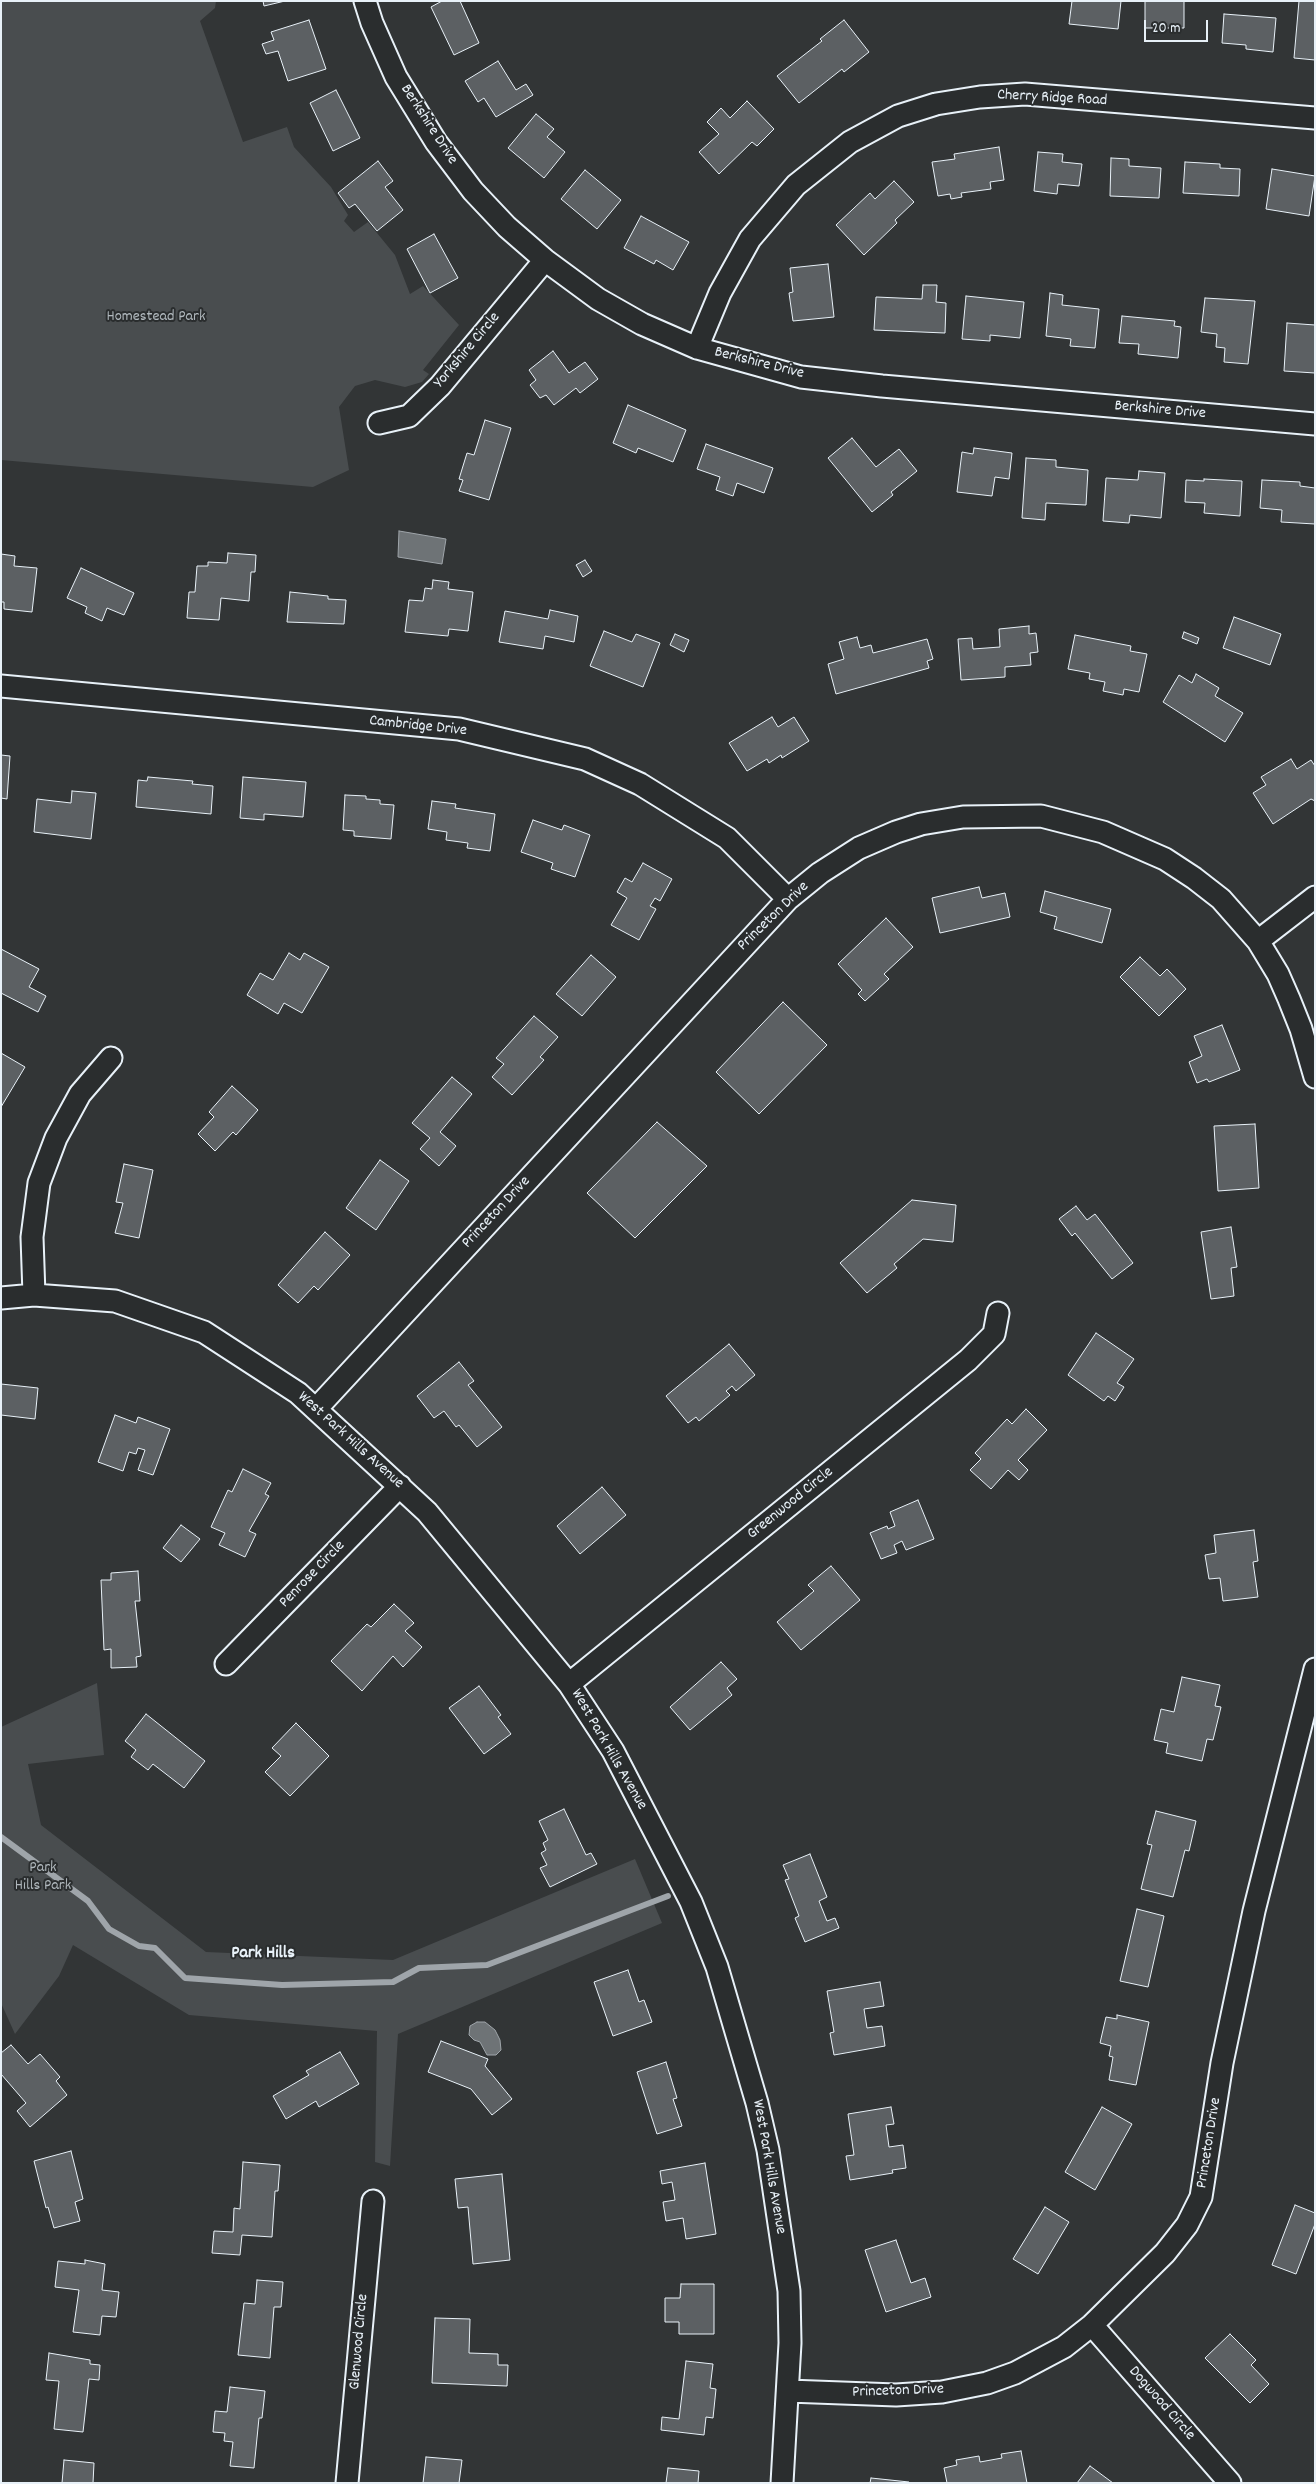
<!DOCTYPE html>
<html>
<head>
<meta charset="utf-8">
<style>
  body { margin:0 }
  #map { position:relative; width:1316px; height:2484px; overflow:hidden; background:#323536; font-family:Dekko,sans-serif }
  canvas { display:block }
  .frame { position:absolute; inset:0; border:2px solid #e8f1f8; pointer-events:none }
  .scale { position:absolute; left:1144px; top:20px; width:64px; height:22px; box-sizing:border-box; border:2px solid #e8f1f8; border-top:0; padding-left:6px; font-size:15px; line-height:18px; white-space:nowrap; color:#e8f1f8; -webkit-text-stroke:4px #2a2d2e; paint-order:stroke }
</style>
</head>
<body>
<div id="map">
<canvas width="1316" height="2484"></canvas>
<div class="frame"></div>
<div class="scale">20 m</div>
</div>
<script>
const g = document.querySelector('canvas').getContext('2d');
g.lineJoin = 'round';
function fillPath(path, color) {
  g.fillStyle = color;
  g.fill(path, 'evenodd');
}
function toPath(rows) {
  const path = new Path2D();
  for (const r of rows) {
    path.moveTo(r[0], r[1]);
    for (let i = 2; i < r.length; i += 2) path.lineTo(r[i], r[i + 1]);
  }
  return path;
}
function strokePath(path, color, width, dash) {
  g.strokeStyle = color;
  g.lineWidth = width;
  g.lineCap = dash ? 'butt' : 'round';
  g.setLineDash(dash || []);
  g.stroke(path);
}
function drawText(font, color, halo, rows, align = 'center') {
  g.font = font + ' Dekko,sans-serif';
  g.lineWidth = 4;
  g.setLineDash([]);
  g.textBaseline = 'middle';
  g.strokeStyle = halo;
  g.fillStyle = color;
  for (const [text, x, y, turn = 0] of rows) {
    g.save();
    g.translate(x, y);
    g.rotate((+turn || 0) * Math.PI / 180);
    g.textAlign = isNaN(turn) ? turn : align;
    if (halo) g.strokeText(text, 0, 0);
    g.fillText(text, 0, 0);
    g.restore();
  }
}
fillPath(toPath([
  [1,1,216,1,215,8,200,21,243,142,287,127,294,147,331,187,348,215,344,221,354,232,368,222,395,255,410,294,423,286,459,325,423,370,429,374,422,382,405,387,375,380,355,386,339,407,349,470,313,487,1,460],
  [97,1683,104,1755,28,1764,41,1825,206,1952,393,1960,635,1859,662,1923,398,2034,390,2166,375,2162,377,2031,189,2015,73,1945,59,1976,15,2034,1,2003,1,1727]
]), '#494d4f');
const water = toPath([
  [399,531,446,539,442,564,398,557,399,531],
  [477,2022,485,2022,495,2030,500,2040,501,2050,496,2055,487,2055,480,2042,474,2040,469,2035,470,2026,477,2022]
]);
fillPath(water, '#6e7376');
strokePath(water, '#9fa5aa', 1);
strokePath(toPath([
  [1,1837,88,1901,109,1929,139,1946,155,1948,185,1978,282,1985,393,1982,419,1968,487,1965,668,1896]
]), '#9fa5aa', 6);
const building = toPath([
  [263,1,285,1,264,6,263,1],
  [442,1,460,1,479,43,454,55,431,7,442,1],
  [1072,1,1121,1,1118,29,1069,24,1072,1],
  [1145,1,1184,1,1184,28,1145,28,1145,1],
  [1299,1,1315,1,1315,60,1294,58,1299,1],
  [1224,14,1276,18,1273,52,1246,49,1246,45,1222,43,1224,14],
  [309,20,326,69,288,81,278,51,266,54,262,44,274,40,271,32,309,20],
  [844,20,869,52,844,72,842,69,799,103,777,76,822,41,820,39,844,20],
  [498,61,516,90,526,84,533,95,496,117,484,98,478,102,465,81,498,61],
  [336,90,360,138,333,151,310,103,336,90],
  [747,101,774,129,757,146,752,142,719,174,699,152,719,134,707,122,721,108,730,118,747,101],
  [536,114,554,129,547,137,565,152,544,178,508,148,536,114],
  [999,147,1004,180,990,182,991,189,961,193,962,197,951,199,950,194,938,196,932,162,955,159,954,154,999,147],
  [1038,152,1063,154,1062,162,1082,164,1079,186,1058,184,1057,194,1034,191,1038,152],
  [1111,158,1129,159,1129,166,1161,168,1159,198,1110,196,1111,158],
  [378,161,393,181,385,187,403,210,377,231,355,204,349,208,338,193,378,161],
  [1185,162,1220,164,1220,168,1240,169,1239,196,1183,193,1185,162],
  [1272,169,1315,176,1309,216,1266,209,1272,169],
  [585,170,621,200,597,229,561,199,585,170],
  [894,181,914,202,895,220,897,223,864,255,836,225,870,193,875,199,894,181],
  [641,216,689,242,673,270,656,260,654,264,624,248,641,216],
  [434,234,458,278,430,293,407,249,434,234],
  [828,264,834,317,793,321,789,293,793,292,790,268,828,264],
  [923,285,937,285,936,302,946,303,945,333,874,330,876,297,922,299,923,285],
  [1050,293,1063,295,1062,305,1099,309,1095,348,1070,346,1071,339,1046,336,1050,293],
  [966,296,1024,302,1020,338,990,335,990,341,962,339,966,296],
  [1205,298,1255,301,1248,364,1224,362,1225,348,1216,347,1217,334,1201,332,1205,298],
  [1122,316,1175,321,1174,326,1181,327,1178,358,1138,354,1139,344,1119,343,1122,316],
  [1287,323,1315,325,1315,373,1284,371,1287,323],
  [553,351,569,373,585,362,598,379,580,393,576,388,554,405,546,395,540,398,530,385,536,380,529,370,553,351],
  [628,405,686,430,673,462,638,448,636,453,613,443,628,405],
  [485,420,511,428,489,500,459,491,463,480,459,479,467,453,474,455,485,420],
  [852,438,876,467,899,449,917,471,891,492,893,495,872,512,828,458,852,438],
  [706,444,773,468,764,493,737,483,733,496,716,490,720,477,697,469,706,444],
  [974,448,1012,453,1009,479,995,477,992,496,957,492,962,452,973,454,974,448],
  [1026,458,1056,460,1056,467,1088,470,1086,505,1046,503,1045,520,1022,518,1026,458],
  [1139,471,1165,473,1161,518,1130,515,1129,523,1103,521,1106,478,1138,480,1139,471],
  [1204,479,1242,481,1240,516,1204,513,1205,503,1185,502,1186,480,1204,481,1204,479],
  [1262,480,1300,482,1300,486,1315,488,1315,524,1281,522,1282,510,1260,508,1262,480],
  [228,553,256,555,255,572,251,572,249,601,221,598,219,620,187,618,189,592,195,592,197,566,208,566,208,562,227,563,228,553],
  [1,554,15,556,14,566,37,568,32,612,4,609,4,602,1,602,1,554],
  [585,560,592,571,583,577,576,565,585,560],
  [81,568,134,593,124,615,107,608,102,621,85,613,87,607,67,598,81,568],
  [433,580,449,582,448,589,473,592,468,631,449,629,448,636,405,632,409,600,423,601,425,588,432,589,433,580],
  [290,592,328,596,328,599,346,600,344,624,287,622,290,592],
  [550,610,578,616,574,642,545,636,543,649,499,642,505,611,548,619,550,610],
  [1234,617,1281,634,1270,665,1223,648,1234,617],
  [1029,626,1029,634,1036,633,1038,652,1030,653,1031,665,1005,667,1005,677,961,680,958,639,972,638,973,649,1000,647,999,629,1029,626],
  [604,631,632,642,636,634,660,643,643,687,590,666,604,631],
  [1184,632,1199,638,1197,644,1182,638,1184,632],
  [675,634,689,640,684,652,670,645,675,634],
  [1075,635,1131,646,1130,651,1147,654,1139,692,1124,689,1123,695,1103,691,1105,682,1089,679,1090,673,1068,669,1075,635],
  [857,637,860,648,871,645,873,653,927,639,933,659,927,661,929,668,836,694,828,664,844,659,839,642,857,637],
  [1196,674,1219,688,1215,696,1243,713,1225,742,1163,702,1179,675,1192,683,1196,674],
  [772,717,778,727,794,717,809,741,782,758,781,755,769,763,767,759,747,771,729,743,772,717],
  [1,755,10,756,7,799,1,798,1,755],
  [1291,759,1297,769,1311,760,1315,766,1315,801,1311,799,1273,824,1253,793,1266,785,1261,777,1291,759],
  [148,777,193,781,192,784,213,786,211,814,136,807,138,780,147,781,148,777],
  [243,777,306,782,303,817,264,814,264,820,240,818,243,777],
  [72,791,96,793,91,839,34,832,37,799,71,803,72,791],
  [345,795,366,796,366,799,380,800,380,804,394,805,391,839,354,836,354,831,343,830,345,795],
  [432,801,456,804,455,808,495,814,490,851,467,848,468,843,446,840,447,832,428,829,432,801],
  [533,820,562,830,564,825,590,835,575,877,551,869,553,863,521,852,533,820],
  [643,863,672,879,660,901,655,898,650,906,656,909,639,940,611,925,627,898,617,892,625,878,632,882,643,863],
  [979,887,982,898,1005,893,1010,917,940,933,932,898,979,887],
  [1045,891,1111,909,1102,943,1054,929,1057,917,1040,912,1045,891],
  [886,918,913,947,884,974,889,979,865,1001,858,994,862,990,838,964,886,918],
  [1,949,39,969,29,987,46,996,38,1012,1,993,1,949],
  [289,953,300,960,304,953,329,967,302,1013,284,1003,278,1014,247,995,260,973,273,980,289,953],
  [591,955,616,977,582,1016,556,994,591,955],
  [1140,957,1160,976,1167,969,1186,989,1159,1016,1120,977,1140,957],
  [783,1002,827,1045,759,1114,716,1072,783,1002],
  [534,1016,558,1037,540,1057,544,1060,512,1095,492,1077,504,1064,496,1058,534,1016],
  [1222,1025,1240,1070,1209,1082,1207,1079,1197,1083,1189,1062,1202,1056,1194,1036,1222,1025],
  [1,1053,25,1067,1,1107,1,1053],
  [452,1077,472,1094,440,1132,456,1146,439,1166,420,1149,430,1138,412,1123,452,1077],
  [232,1086,258,1110,236,1135,233,1132,215,1151,198,1134,214,1117,209,1112,232,1086],
  [657,1122,707,1166,635,1238,587,1193,657,1122],
  [1255,1124,1259,1188,1218,1191,1214,1126,1255,1124],
  [380,1160,409,1181,376,1230,346,1208,380,1160],
  [124,1164,153,1170,139,1238,115,1233,123,1203,116,1202,124,1164],
  [912,1200,956,1205,953,1242,923,1239,894,1264,897,1268,867,1293,840,1263,912,1200],
  [1076,1206,1087,1220,1095,1214,1133,1263,1112,1279,1075,1233,1072,1236,1059,1219,1076,1206],
  [1231,1227,1237,1267,1231,1268,1234,1296,1211,1299,1201,1232,1231,1227],
  [325,1232,350,1255,318,1290,314,1286,298,1303,278,1285,325,1232],
  [1096,1333,1134,1359,1117,1383,1124,1387,1115,1401,1108,1396,1104,1401,1068,1375,1096,1333],
  [729,1344,755,1375,736,1391,732,1386,726,1391,730,1395,699,1421,696,1417,688,1423,666,1396,729,1344],
  [459,1362,474,1381,468,1385,502,1427,477,1447,459,1425,456,1427,444,1411,434,1418,417,1396,459,1362],
  [1,1384,38,1388,35,1419,1,1415,1,1384],
  [1026,1409,1047,1430,1018,1460,1028,1470,1019,1480,1008,1470,991,1489,970,1470,981,1459,975,1453,1007,1419,1012,1424,1026,1409],
  [115,1415,136,1423,138,1417,170,1429,153,1475,138,1470,145,1450,138,1448,136,1454,129,1452,123,1471,98,1462,115,1415],
  [243,1469,271,1483,265,1494,269,1496,249,1531,256,1534,245,1557,219,1545,225,1533,211,1527,228,1490,232,1492,243,1469],
  [602,1487,626,1515,580,1554,557,1526,602,1487],
  [918,1500,934,1539,906,1550,902,1541,894,1545,897,1553,881,1559,870,1533,887,1526,888,1529,895,1526,890,1512,918,1500],
  [181,1525,200,1539,181,1562,163,1548,181,1525],
  [1254,1530,1258,1561,1253,1562,1258,1597,1223,1601,1220,1578,1209,1579,1205,1555,1216,1553,1214,1535,1254,1530],
  [831,1566,860,1600,801,1650,777,1622,814,1591,808,1585,831,1566],
  [138,1571,140,1601,135,1601,141,1656,136,1657,137,1667,111,1668,111,1649,104,1650,101,1580,111,1580,111,1573,138,1571],
  [394,1604,414,1623,405,1631,422,1647,403,1667,393,1656,362,1691,331,1661,367,1624,371,1627,394,1604],
  [721,1662,737,1679,727,1688,732,1695,690,1730,670,1707,721,1662],
  [1182,1677,1220,1685,1215,1706,1221,1707,1213,1740,1207,1739,1202,1761,1166,1753,1168,1743,1154,1740,1161,1709,1174,1712,1182,1677],
  [479,1686,501,1715,498,1717,511,1734,484,1754,449,1708,479,1686],
  [146,1714,205,1761,184,1788,153,1764,148,1770,131,1757,136,1750,125,1741,146,1714],
  [296,1723,329,1756,290,1796,265,1772,281,1756,272,1748,296,1723],
  [564,1809,586,1855,591,1853,597,1864,550,1887,540,1868,547,1865,541,1853,546,1850,543,1843,548,1840,539,1821,564,1809],
  [1156,1811,1196,1821,1189,1851,1185,1850,1173,1897,1141,1889,1152,1845,1147,1844,1156,1811],
  [810,1854,827,1897,819,1901,827,1921,835,1918,839,1928,805,1942,795,1918,799,1916,785,1880,789,1879,783,1865,810,1854],
  [1137,1909,1164,1916,1148,1987,1120,1981,1137,1909],
  [628,1970,639,2002,644,2000,652,2022,613,2036,594,1982,628,1970],
  [880,1982,884,2006,864,2009,867,2028,882,2026,885,2046,834,2055,830,2033,834,2032,827,1991,880,1982],
  [1117,2015,1149,2022,1136,2085,1109,2080,1113,2057,1109,2056,1111,2046,1100,2043,1106,2017,1117,2019,1117,2015],
  [441,2041,488,2059,485,2066,512,2099,492,2115,471,2089,428,2072,441,2041],
  [11,2045,28,2064,40,2054,60,2077,56,2081,67,2095,30,2127,17,2111,26,2103,1,2074,1,2053,11,2045],
  [340,2052,359,2084,319,2107,316,2101,286,2119,273,2096,309,2075,306,2071,340,2052],
  [666,2062,677,2098,673,2099,682,2126,657,2134,637,2072,666,2062],
  [891,2107,894,2124,886,2125,889,2147,903,2145,906,2168,892,2170,893,2173,850,2180,846,2156,854,2155,848,2114,891,2107],
  [1102,2107,1132,2124,1095,2190,1065,2172,1102,2107],
  [71,2151,83,2199,75,2202,80,2221,54,2228,48,2207,46,2208,34,2161,71,2151],
  [243,2162,280,2165,278,2191,275,2191,272,2237,242,2235,240,2255,212,2253,214,2231,233,2232,234,2208,240,2209,243,2162],
  [705,2163,716,2234,686,2239,683,2218,666,2221,663,2202,675,2200,672,2182,662,2184,660,2171,705,2163],
  [502,2174,510,2260,473,2264,468,2207,458,2208,455,2179,502,2174],
  [1295,2205,1315,2213,1315,2224,1296,2274,1272,2265,1295,2205],
  [1045,2207,1069,2222,1038,2274,1013,2259,1045,2207],
  [896,2240,911,2283,925,2278,931,2297,886,2312,865,2250,896,2240],
  [85,2260,105,2264,102,2290,119,2292,116,2317,102,2316,100,2335,73,2332,79,2290,55,2287,58,2261,85,2264,85,2260],
  [257,2280,283,2282,281,2307,274,2307,270,2358,238,2355,244,2303,255,2304,257,2280],
  [681,2284,714,2284,714,2334,679,2334,679,2322,665,2322,665,2298,680,2298,681,2284],
  [435,2318,470,2319,469,2353,498,2354,498,2365,508,2365,507,2386,432,2383,435,2318],
  [1230,2334,1256,2360,1251,2365,1269,2384,1250,2403,1205,2358,1230,2334],
  [49,2353,90,2360,90,2364,100,2365,99,2380,89,2379,83,2432,54,2429,59,2381,46,2380,49,2353],
  [686,2361,713,2364,710,2388,716,2389,713,2418,706,2417,704,2435,661,2430,662,2417,679,2419,686,2361],
  [230,2387,265,2391,262,2418,259,2418,254,2468,230,2466,233,2442,224,2441,225,2433,213,2432,215,2411,227,2412,230,2387],
  [1021,2451,1027,2483,947,2483,944,2468,957,2465,956,2460,979,2456,980,2462,1002,2458,1001,2454,1021,2451],
  [426,2457,462,2460,459,2483,423,2483,426,2457],
  [64,2460,94,2463,93,2483,62,2483,64,2460],
  [1090,2466,1113,2483,1077,2483,1090,2466],
  [668,2468,699,2471,698,2483,666,2483,668,2468],
  [871,2478,909,2482,909,2483,870,2483,871,2478]
]);
fillPath(building, '#5c6063');
strokePath(building, '#e8f1f8', 1);
const minor = toPath([
  [365,1,372,23,396,77,436,142,473,191,507,227,545,260,598,299,642,324,697,348,801,377,882,386,1315,424],
  [697,348,720,293,750,239,796,185,850,142,898,116,936,104,980,97,1025,94,1315,118],
  [379,423,409,416,440,386,545,260],
  [1,686,459,729,585,759,640,784,727,838,788,899],
  [1258,941,1315,897],
  [34,1295,32,1237,39,1183,56,1138,80,1094,111,1058],
  [1,1298,34,1295,115,1301,204,1332,298,1393,427,1512,569,1684,613,1751,691,1902,717,1967,757,2103,768,2150,789,2291,790,2343,782,2483],
  [316,1409,788,899,820,873,859,848,896,832,921,824,963,817,1041,816,1103,832,1165,859,1194,878,1221,899,1258,941,1278,974,1289,999,1301,1029,1315,1077],
  [226,1664,400,1486],
  [569,1684,968,1360,994,1334,998,1313],
  [1092,2325,1230,2483],
  [788,2391,896,2395,942,2392,987,2383,1015,2373,1064,2347,1092,2325,1165,2253,1187,2225,1201,2197,1222,2063,1254,1911,1315,1669],
  [347,2483,373,2201]
]);
strokePath(minor, '#e8f1f8', 25);
strokePath(minor, '#2a2d2e', 21);
drawText('16px', '#e8f1f8', '#2a2d2e', [
  ["Cherry Ridge Road",1052,99,3],
  ["Berkshire Drive",428,125,57],
  ["Yorkshire Circle",468,351,-50],
  ["Berkshire Drive",759,364,14],
  ["Berkshire Drive",1160,411,5],
  ["Cambridge Drive",418,727,6],
  ["Princeton Drive",774,917,-44],
  ["Princeton Drive",497,1213,-47],
  ["West Park Hills Avenue",350,1441,42],
  ["Greenwood Circle",791,1504,-39],
  ["Penrose Circle",313,1575,-46],
  ["West Park Hills Avenue",608,1750,60],
  ["Princeton Drive",1210,2143,-81],
  ["West Park Hills Avenue",768,2167,80],
  ["Glenwood Circle",360,2342,-85],
  ["Princeton Drive",898,2392,-2],
  ["Dogwood Circle",1161,2404,49]
]);
drawText('16px', '#b0b8bd', '#2a2d2e', [
  ["Homestead Park",156,318],
  ["Park",43,1869],
  ["Hills Park",43,1887]
]);
drawText('bold 18px', '#e8f1f8', '#2a2d2e', [
  ["Park Hills",263,1955]
]);
</script>
</body>
</html>
